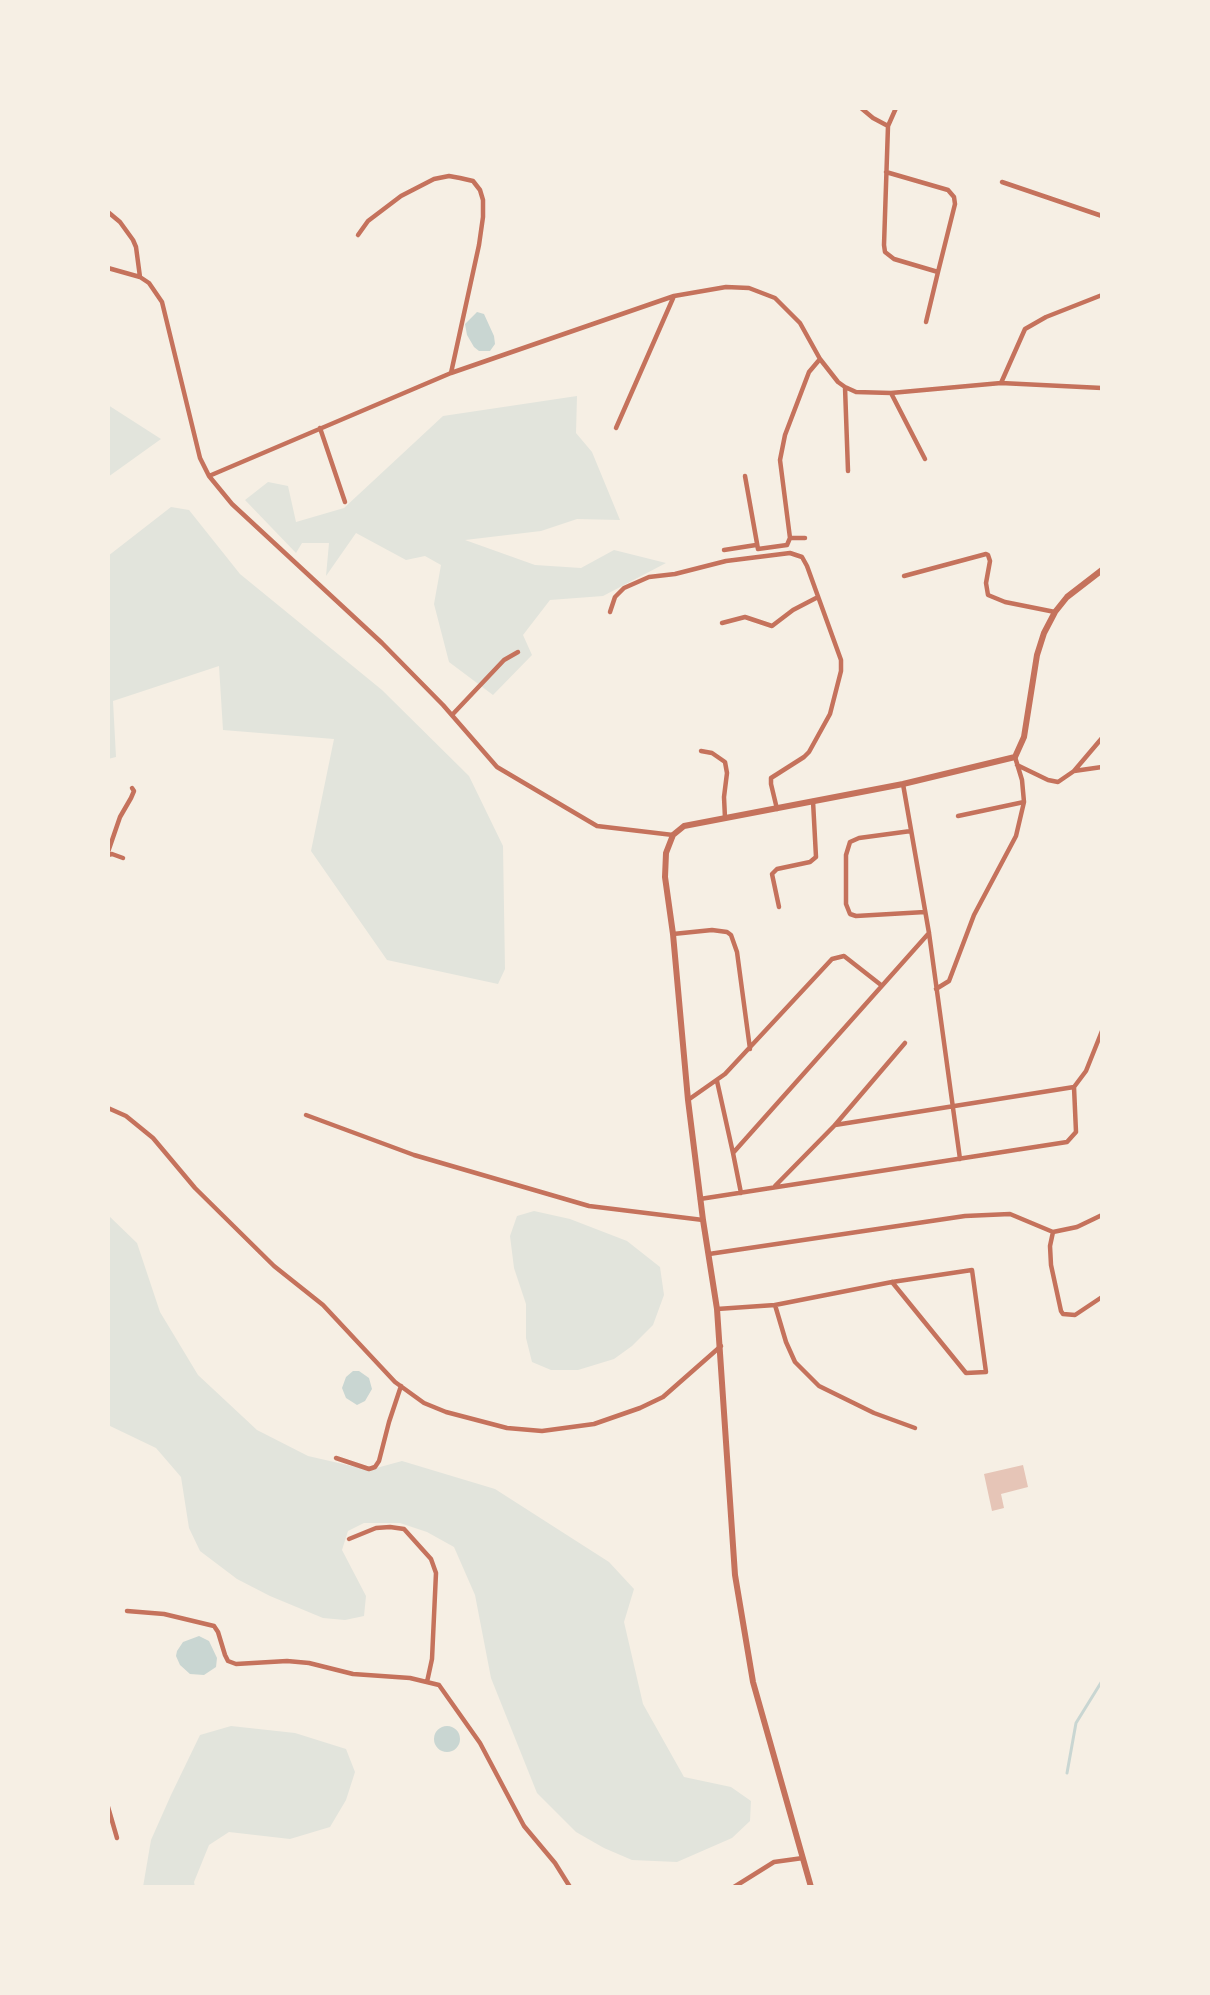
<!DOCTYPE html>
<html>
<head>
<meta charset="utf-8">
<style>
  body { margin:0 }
  #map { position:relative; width:1210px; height:1995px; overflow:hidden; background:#f6efe4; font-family:Quicksand,sans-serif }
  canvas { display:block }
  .frame { position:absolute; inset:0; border:110px solid #f6efe4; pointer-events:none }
</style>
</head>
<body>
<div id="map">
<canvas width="1210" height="1995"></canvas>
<div class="frame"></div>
</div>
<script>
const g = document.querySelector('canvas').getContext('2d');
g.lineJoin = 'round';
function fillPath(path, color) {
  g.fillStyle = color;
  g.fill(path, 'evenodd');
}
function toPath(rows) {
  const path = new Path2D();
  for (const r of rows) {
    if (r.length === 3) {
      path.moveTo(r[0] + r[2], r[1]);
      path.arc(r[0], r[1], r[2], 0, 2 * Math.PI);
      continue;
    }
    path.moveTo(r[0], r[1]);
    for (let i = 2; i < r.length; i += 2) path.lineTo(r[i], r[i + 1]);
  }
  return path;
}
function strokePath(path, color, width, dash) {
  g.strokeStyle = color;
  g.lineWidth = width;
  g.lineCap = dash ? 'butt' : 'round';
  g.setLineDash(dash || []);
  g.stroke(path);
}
fillPath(toPath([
  [577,396,576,433,592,452,620,520,577,519,541,531,465,540,535,565,581,568,614,550,666,563,603,596,550,600,523,635,532,655,493,695,449,662,434,604,441,565,425,556,406,560,356,533,326,576,329,543,302,543,296,553,245,500,268,482,288,486,296,522,344,508,443,416],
  [108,405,161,439,108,477],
  [171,507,189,510,240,574,382,690,469,776,503,846,505,969,498,984,387,960,311,851,334,739,223,730,219,666,113,701,116,757,108,759,108,556],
  [534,1211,570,1219,627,1241,660,1267,664,1295,653,1325,632,1346,614,1359,578,1370,551,1370,532,1362,526,1338,526,1304,514,1268,510,1236,517,1216],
  [108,1215,137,1243,160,1312,198,1375,257,1430,308,1456,369,1470,402,1461,495,1489,609,1562,634,1589,624,1622,643,1704,684,1777,731,1787,751,1801,750,1821,732,1838,677,1862,632,1860,604,1848,576,1832,537,1793,491,1678,475,1595,454,1547,427,1532,400,1523,364,1523,348,1531,342,1550,366,1596,364,1616,345,1620,323,1618,270,1596,237,1579,200,1551,189,1528,181,1477,156,1448,108,1425],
  [231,1726,295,1733,346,1749,355,1772,346,1800,330,1827,290,1839,229,1832,209,1845,194,1882,195,1887,143,1887,151,1840,171,1795,200,1735]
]), '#e2e4dc');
fillPath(toPath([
  [477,312,484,314,494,336,495,344,490,351,479,351,474,347,467,335,465,324],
  [353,1371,359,1371,369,1378,372,1389,365,1401,357,1405,346,1398,342,1388,346,1377],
  [199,1636,209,1641,217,1658,216,1667,204,1675,190,1674,180,1665,176,1656,177,1651,183,1642],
  [447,1739,13]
]), '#c9d6d2');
strokePath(toPath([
  [1067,1773,1076,1723,1102,1681]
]), '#c9d6d2', 3);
fillPath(toPath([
  [1023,1465,1028,1487,1001,1494,1004,1508,992,1511,984,1474]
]), '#e6c5b7');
strokePath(toPath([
  [861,108,873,118,888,126],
  [886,172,948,190,954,197,955,204,938,272,894,259,885,252,884,245,888,126,896,108],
  [1002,182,1102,216],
  [108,212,120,222,133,240,136,247,140,277],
  [358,235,368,221,401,196,434,179,449,176,460,178,473,181,480,190,483,200,483,217,479,245,451,373],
  [108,268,140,277,149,283,162,302,200,458,209,476,232,504,382,643,443,705,497,767,597,826,673,835],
  [926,322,938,272],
  [1001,383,1025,329,1046,317,1102,295],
  [845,387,848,471],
  [891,393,925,459],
  [320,428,345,502],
  [616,428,674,296],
  [209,476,451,373,674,296,726,287,749,288,775,298,800,323,820,359,838,382,845,387,856,392,891,393,1001,383,1102,388],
  [745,476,758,549,787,545,790,538,780,460,785,435,809,372,820,359],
  [790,538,805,538],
  [724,550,756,545],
  [904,576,986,554,988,555,990,561,986,583,988,595,1005,602,1055,612],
  [610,612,615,597,624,588,649,577,675,574,726,561,790,553,802,557,807,566,841,660,841,671,830,714,809,752,804,757,771,778,771,784,777,809],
  [722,623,745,617,772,626,793,610,818,597],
  [452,715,504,660,518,652],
  [701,751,712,753,725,762,727,773,724,797,725,818],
  [1017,765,1048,780,1058,782,1074,771,1102,738],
  [1074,771,1102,767],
  [903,784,929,933,960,1159],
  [958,816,1024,802],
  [911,831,859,838,850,842,846,855,846,904,850,914,856,916,925,912],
  [108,852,120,817,131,798,134,791,132,788],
  [108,855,112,854,123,858],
  [779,907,772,874,777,869,810,862,816,857,813,801],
  [673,934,712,930,727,932,731,935,737,952,750,1049],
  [936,989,949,981,974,915,1016,836,1024,802,1022,780,1015,757],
  [717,1081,733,1153],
  [1074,1087,1086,1071,1102,1031],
  [688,1100,725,1074,832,959,844,956,881,985],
  [108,1108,126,1116,153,1138,195,1188,274,1266,323,1305,395,1382,424,1403,446,1412,507,1428,542,1431,594,1424,640,1408,663,1397,721,1346],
  [306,1115,414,1155,589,1206,703,1220],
  [835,1125,1074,1087],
  [775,1186,835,1125,905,1043],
  [741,1193,733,1153,929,933],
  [700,1199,1067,1142,1076,1132,1074,1087],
  [1053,1232,1050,1246,1051,1265,1061,1311,1063,1314,1075,1315,1102,1297],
  [709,1254,965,1216,1010,1214,1053,1232,1077,1227,1102,1215],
  [775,1305,786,1342,795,1362,819,1386,874,1413,915,1428],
  [717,1309,775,1305,892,1282,972,1270,986,1372,966,1373,892,1282],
  [336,1458,369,1469,375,1467,379,1461,389,1422,401,1386],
  [349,1539,376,1528,390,1527,404,1529,431,1559,436,1573,432,1659,427,1682],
  [127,1611,164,1614,214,1626,218,1632,225,1655,228,1661,236,1664,287,1661,309,1663,353,1674,410,1678,439,1685,480,1743,524,1826,555,1863,570,1887],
  [108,1807,117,1838],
  [734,1887,774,1862,803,1858]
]), '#c5725c', 4.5);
strokePath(toPath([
  [811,1887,753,1682,735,1575,717,1309,703,1220,688,1100,673,934,665,877,666,853,673,835,684,826,903,784,1015,757,1024,737,1037,655,1044,633,1055,612,1067,597,1102,570]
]), '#c5725c', 6);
</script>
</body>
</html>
